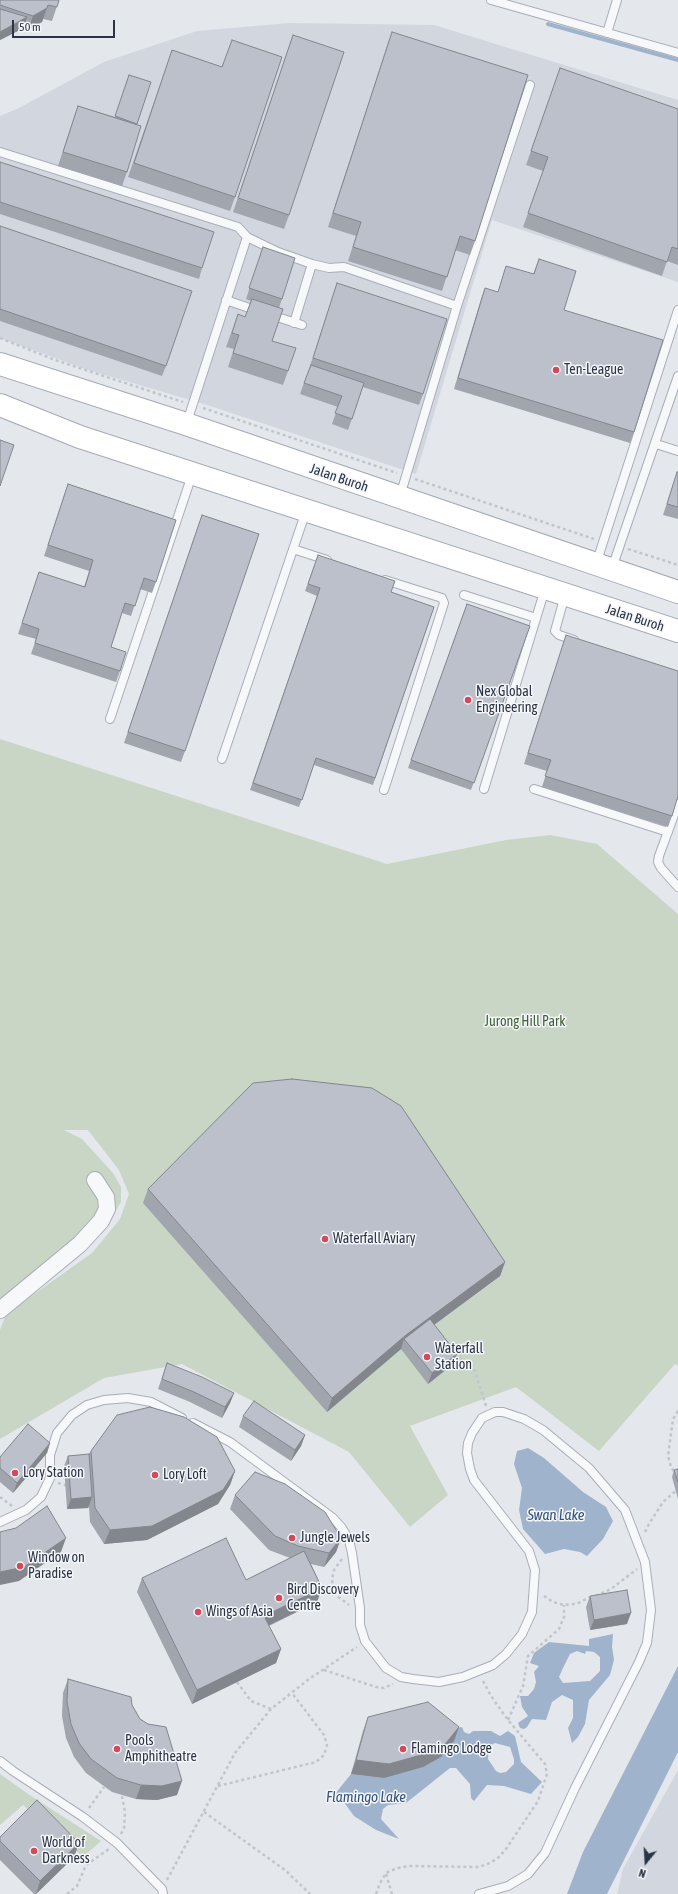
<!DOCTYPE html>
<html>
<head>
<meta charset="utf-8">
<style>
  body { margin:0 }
  #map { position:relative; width:678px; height:1894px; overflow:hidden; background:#e4e7ec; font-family:"Asap Condensed",sans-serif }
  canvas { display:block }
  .north { position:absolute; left:626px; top:1842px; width:40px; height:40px; -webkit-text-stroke:3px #f4f6f9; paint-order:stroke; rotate:198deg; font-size:11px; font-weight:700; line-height:16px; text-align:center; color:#2b3445 }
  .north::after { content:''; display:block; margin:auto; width:14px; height:18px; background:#2b3445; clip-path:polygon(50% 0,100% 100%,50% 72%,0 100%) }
  .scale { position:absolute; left:12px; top:20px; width:103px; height:18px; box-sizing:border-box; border:2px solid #2b3445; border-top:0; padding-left:5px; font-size:12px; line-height:14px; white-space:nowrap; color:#2b3445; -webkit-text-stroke:3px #f4f6f9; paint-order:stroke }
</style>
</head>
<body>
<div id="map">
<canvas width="678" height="1894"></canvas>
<div class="north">N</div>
<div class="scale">50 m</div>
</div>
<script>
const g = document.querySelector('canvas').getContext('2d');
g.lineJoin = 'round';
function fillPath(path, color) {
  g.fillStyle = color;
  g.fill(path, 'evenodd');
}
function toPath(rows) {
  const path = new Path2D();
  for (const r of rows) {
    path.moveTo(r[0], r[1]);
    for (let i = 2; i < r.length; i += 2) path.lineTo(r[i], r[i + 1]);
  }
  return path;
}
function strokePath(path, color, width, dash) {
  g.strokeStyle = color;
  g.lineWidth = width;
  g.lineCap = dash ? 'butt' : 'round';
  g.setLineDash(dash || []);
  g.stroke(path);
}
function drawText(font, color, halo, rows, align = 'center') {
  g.font = font + ' "Asap Condensed",sans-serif';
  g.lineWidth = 3;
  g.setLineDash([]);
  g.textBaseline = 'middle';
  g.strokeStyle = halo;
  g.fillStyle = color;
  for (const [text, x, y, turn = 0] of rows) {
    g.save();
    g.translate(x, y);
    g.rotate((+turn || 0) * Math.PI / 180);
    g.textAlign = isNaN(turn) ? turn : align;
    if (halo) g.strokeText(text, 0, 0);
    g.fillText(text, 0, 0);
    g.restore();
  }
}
fillPath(toPath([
  [289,23,434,25,678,100,678,282,492,220,416,474,204,404,88,370,0,338,0,116,19,108,104,62,197,31],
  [678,1770,678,1894,617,1894,623,1869]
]), '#d2d6de');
fillPath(toPath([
  [0,739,387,864,506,840,550,835,597,844,678,914,678,1365,675,1364,599,1451,516,1387,410,1426,448,1495,410,1527,349,1452,182,1364,104,1378,0,1439,0,1330,6,1314,92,1253,120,1219,129,1194,119,1170,88,1130,64,1130,82,1139,113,1173,121,1187,121,1202,108,1223,0,1310],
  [0,1774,31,1796,101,1841,83,1857,23,1805,0,1825]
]), '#c9d6c5');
fillPath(toPath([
  [528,1448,544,1458,583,1492,606,1507,613,1521,603,1539,587,1556,580,1552,564,1549,545,1554,523,1529,519,1510,522,1488,514,1464,517,1451],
  [613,1634,612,1647,614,1660,610,1675,589,1700,585,1724,578,1737,572,1743,568,1728,573,1718,573,1700,562,1695,552,1702,546,1720,532,1719,527,1727,524,1729,520,1728,518,1723,528,1716,522,1707,520,1696,528,1696,534,1689,536,1682,534,1672,539,1666,530,1663,534,1653,549,1642,589,1646,589,1639],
  [577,1651,585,1654,586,1651,594,1652,600,1657,600,1671,590,1681,563,1683,559,1677,563,1668,570,1654],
  [678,1666,678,1752,607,1894,567,1894,583,1852],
  [462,1727,464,1732,469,1734,473,1731,491,1731,500,1736,508,1731,515,1736,521,1762,542,1782,531,1794,504,1786,487,1785,474,1801,471,1798,470,1784,456,1768,450,1768,406,1803,388,1805,383,1809,381,1819,399,1839,376,1830,354,1816,341,1798,335,1794,351,1774,384,1778,450,1729],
  [495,1743,510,1747,514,1759,514,1764,506,1772,500,1773,496,1771,488,1759,489,1746]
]), '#9fb4cc');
strokePath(toPath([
  [548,24,678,60]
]), '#9fb4cc', 4);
const lane = toPath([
  [491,0,678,53],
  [607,33,617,0],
  [0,152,238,227,247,237,278,252,312,264,329,268,344,267,457,306],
  [226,300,258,311],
  [271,315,302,325],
  [294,323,312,264],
  [187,422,247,237],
  [656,444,678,451],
  [400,496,457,306,530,85],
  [293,549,327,560],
  [596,564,678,310],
  [612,568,678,376],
  [464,595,536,618],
  [565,595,555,631,559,635,574,640],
  [110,719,192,475],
  [222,759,306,511],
  [484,789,545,589],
  [534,789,668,832],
  [384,790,444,603,442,598,385,580],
  [678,804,659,856,658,862,661,868,678,887],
  [193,1423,230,1442,333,1518,342,1528,349,1540,352,1553,360,1608,360,1625,365,1641,386,1668,401,1677,413,1679,439,1682,463,1677,493,1665,506,1654,522,1634,532,1612,535,1570,529,1551,474,1480,470,1469,467,1453,468,1443,472,1433,482,1418,495,1412,503,1412,524,1419,543,1430,589,1468,625,1510,645,1562,651,1610,647,1643,639,1662,575,1788,545,1853,528,1874,508,1886,479,1894],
  [0,1522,26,1510,41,1497,50,1478,50,1455,57,1433,72,1415,87,1405,104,1400,128,1398,151,1402,182,1418],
  [0,1761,13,1771,83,1817,117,1843,162,1889,163,1894]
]);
const street = toPath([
  [0,1310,80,1244,101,1221,107,1209,106,1197,95,1180]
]);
const primary = toPath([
  [0,364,186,424,678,592],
  [0,405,80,437,678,631]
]);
strokePath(lane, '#a9aeb7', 10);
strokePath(street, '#a9aeb7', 18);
strokePath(primary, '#a3abb8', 24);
strokePath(toPath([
  [0,338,55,360,183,402],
  [203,408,397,473],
  [415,479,594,539],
  [628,549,678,565],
  [455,1354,475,1371,486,1406],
  [678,1411,673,1419,668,1456,671,1467,678,1478],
  [58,1483,68,1486],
  [0,1497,12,1506],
  [645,1532,649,1524,663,1502,678,1489],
  [342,1559,334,1570,332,1579,333,1588,337,1596,349,1605],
  [544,1596,553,1602,564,1605,576,1604,591,1597],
  [596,1596,611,1589,637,1569],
  [324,1670,376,1687,384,1688,393,1684],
  [237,1682,251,1701,271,1709],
  [508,1720,523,1686,528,1656,559,1629,564,1617,564,1605],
  [218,1786,316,1762,324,1755,327,1745,324,1735,292,1693],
  [89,1808,104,1787],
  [204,1812,285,1870,310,1894],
  [121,1834,124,1828,125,1812,122,1796],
  [386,1874,392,1894],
  [167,1880,235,1753,271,1709,309,1679,357,1647],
  [67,1894,77,1886,86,1865,109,1849],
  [376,1894,380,1883,386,1873,397,1868,410,1866,479,1867,490,1863,499,1857,506,1849,538,1801,547,1774,545,1764,508,1720,491,1696,482,1679]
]), '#c2c5cb', 2.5, [3, 3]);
strokePath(lane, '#f7f8fa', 8);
strokePath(street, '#f7f8fa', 16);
strokePath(primary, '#fff', 22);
fillPath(toPath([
  [0,0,59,0,52,21,43,19,42,22,28,30,23,28,0,40],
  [392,32,475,241,470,255,455,250,442,291,348,261,356,236,328,227,387,46],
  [293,35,289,215,284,229,233,212],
  [232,40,235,197,230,211,128,177,172,50,222,67],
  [560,68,678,109,678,265,667,261,662,276,523,227,543,171,526,165],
  [129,75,151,82,137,124,127,172,122,186,58,166,73,120,78,106,115,117],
  [0,162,202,268,199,279,0,214],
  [0,226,166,366,162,376,0,321],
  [263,247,282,299,279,308,272,341,288,371,283,385,228,367,234,349,226,347,238,314,245,317,251,301,246,299],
  [539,259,564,310,634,432,630,443,454,389,481,299,485,288,498,292,506,266,533,274],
  [337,283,423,394,419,405,363,387,348,430,332,424,338,407,300,394,309,369],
  [677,472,678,472,678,519,663,515],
  [68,484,156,582,152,593,140,589,131,616,122,613,111,647,120,671,116,682,31,654,36,639,18,634,39,572,84,587,89,571,44,556],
  [198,526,185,751,181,762,124,743],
  [318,555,391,592,434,607,373,785,314,765,299,807,250,790,317,596,305,591],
  [467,604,530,626,471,790,408,768],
  [566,635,672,816,668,827,542,787,547,771,524,764],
  [148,1189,505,1262,500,1276,434,1325,453,1364,428,1384,401,1349,327,1412,143,1203],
  [167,1363,234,1393,230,1403,222,1418,190,1402,158,1389],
  [243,1416,305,1435,301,1446,291,1461,239,1427],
  [50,1443,47,1453,13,1493,0,1482,0,1457],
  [91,1451,235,1471,230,1485,218,1504,147,1540,104,1544,90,1522,89,1507,88,1508,67,1509,64,1466,68,1456,89,1454],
  [678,1469,678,1499,672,1477,674,1470],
  [235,1495,341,1538,336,1552,324,1567,311,1564,322,1588,317,1602,269,1626,281,1649,276,1663,192,1704,137,1592,142,1578,246,1580,290,1558,269,1550,230,1509],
  [590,1596,627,1624,590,1630,586,1607],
  [68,1679,132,1705,177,1795,157,1800,136,1799,112,1792,86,1773,74,1757,66,1738,62,1716,63,1693],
  [368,1717,454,1741,441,1757,423,1767,384,1778,351,1774,363,1731],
  [0,1837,79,1843,74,1857,36,1894,34,1894,0,1860]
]), '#a1a5ae');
fillPath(toPath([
  [47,8,42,22,28,30,33,16],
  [27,17,24,28,0,40,0,32],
  [505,1262,500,1276,408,1344,404,1339,401,1349,327,1412,332,1398,406,1335],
  [457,1354,453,1364,428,1384,432,1373],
  [234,1393,230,1403,222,1418,225,1407],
  [305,1435,301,1446,291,1461,295,1450],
  [50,1443,47,1453,13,1493,17,1483],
  [235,1471,230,1485,218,1504,147,1540,104,1544,110,1530],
  [92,1497,88,1508,67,1509,71,1499],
  [66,1538,61,1552,19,1581,0,1585,0,1572],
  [341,1538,336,1552,324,1567,329,1553],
  [322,1588,317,1602,259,1630,264,1616],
  [631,1613,627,1624,590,1630,594,1620],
  [281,1649,276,1663,192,1704,197,1690],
  [459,1727,454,1741,441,1757,423,1767,384,1778,351,1774,356,1760],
  [182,1781,177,1795,157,1800,136,1799,141,1785],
  [79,1843,74,1857,36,1894,40,1881]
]), '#83868d');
const building = toPath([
  [0,0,59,0,57,7,48,5,47,8,33,16,0,5,0,0],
  [0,9,27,17,0,32,0,9],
  [392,32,528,75,475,241,460,236,447,277,353,247,361,222,333,213,392,32],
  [293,35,344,52,289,215,238,198,293,35],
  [232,40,282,57,235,197,134,163,172,50,222,67,232,40],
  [560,68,678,109,678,249,672,247,667,262,528,213,548,157,531,151,560,68],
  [129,75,151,82,137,124,115,116,129,75],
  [78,106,141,126,127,172,63,152,78,106],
  [0,162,214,232,202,268,0,202,0,162],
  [0,226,192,291,166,366,0,309,0,226],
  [263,247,295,258,282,299,249,288,263,247],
  [539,259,576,271,564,310,663,340,634,432,458,378,485,288,498,292,506,266,534,274,539,259],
  [337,283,447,319,423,394,313,358,337,283],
  [252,299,283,309,272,341,296,348,288,371,233,353,239,335,232,333,238,314,245,317,252,299],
  [311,365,364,383,352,419,335,413,342,396,304,383,311,365],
  [0,440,14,445,0,486,0,440],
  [677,472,678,472,678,507,667,504,677,472],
  [68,484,176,520,156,582,144,578,135,606,125,603,111,647,126,652,120,671,35,643,39,629,22,623,39,572,85,587,93,560,48,545,68,484],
  [202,515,259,534,185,751,128,732,202,515],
  [318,555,395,581,391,592,434,607,375,778,316,758,302,800,253,783,320,588,308,584,318,555],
  [467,604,530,626,474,783,411,760,467,604],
  [566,635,678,671,678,796,672,816,545,776,551,760,528,753,566,635],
  [292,1079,372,1088,401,1106,505,1262,406,1335,332,1398,148,1189,253,1083,292,1079],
  [430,1319,457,1354,432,1373,404,1339,430,1319],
  [167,1363,202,1377,234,1393,225,1407,194,1392,162,1379,167,1363],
  [254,1401,305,1435,295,1450,243,1416,254,1401],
  [150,1407,184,1417,217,1437,235,1471,223,1490,152,1526,110,1530,95,1508,91,1451,117,1415,150,1407],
  [28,1424,50,1443,17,1483,0,1468,0,1457,28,1424],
  [89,1454,92,1497,71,1499,68,1456,89,1454],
  [678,1469,678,1482,674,1470,678,1469],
  [255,1472,285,1484,325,1512,341,1538,329,1553,298,1546,275,1536,235,1495,255,1472],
  [47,1506,66,1538,24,1567,0,1572,0,1532,16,1528,47,1506],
  [226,1538,246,1580,304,1551,322,1588,264,1616,281,1649,197,1690,142,1578,226,1538],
  [627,1590,631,1613,594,1620,590,1596,627,1590],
  [68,1679,131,1697,132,1705,140,1719,148,1724,166,1727,182,1781,162,1786,141,1785,117,1778,91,1759,79,1743,71,1724,67,1702,68,1679],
  [428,1702,459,1727,446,1743,428,1753,389,1764,356,1760,368,1717,428,1702],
  [37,1800,79,1843,40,1881,0,1841,0,1837,37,1800]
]);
fillPath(building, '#bbc0ca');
strokePath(building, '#83868d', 1);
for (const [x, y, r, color] of [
  [556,370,4,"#d1495b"],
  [468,700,4,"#d1495b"],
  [325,1239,4,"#d1495b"],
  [427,1357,4,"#d1495b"],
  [15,1473,4,"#d1495b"],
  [155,1475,4,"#d1495b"],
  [292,1538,4,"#d1495b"],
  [20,1566,4,"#d1495b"],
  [279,1598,4,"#d1495b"],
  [198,1612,4,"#d1495b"],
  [117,1749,4,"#d1495b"],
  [403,1749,4,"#d1495b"],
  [34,1851,4,"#d1495b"]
]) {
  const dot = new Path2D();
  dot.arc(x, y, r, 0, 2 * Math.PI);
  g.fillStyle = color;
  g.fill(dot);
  strokePath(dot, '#f4f6f9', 1.5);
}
drawText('14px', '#2b3445', '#f4f6f9', [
  ["Ten-League",564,370],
  ["Nex Global",476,692],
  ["Engineering",476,708],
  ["Waterfall Aviary",333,1239],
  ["Waterfall",435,1349],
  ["Station",435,1365],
  ["Lory Station",23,1473],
  ["Lory Loft",163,1475],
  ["Jungle Jewels",300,1538],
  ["Window on",28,1558],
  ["Paradise",28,1574],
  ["Bird Discovery",287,1590],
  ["Centre",287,1606],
  ["Wings of Asia",206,1612],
  ["Pools",125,1741],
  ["Amphitheatre",125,1757],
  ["Flamingo Lodge",411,1749],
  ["World of",42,1843],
  ["Darkness",42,1859]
], 'left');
drawText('14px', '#2b3445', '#f4f6f9', [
  ["Jalan Buroh",339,478,19],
  ["Jalan Buroh",635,618,18]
]);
drawText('14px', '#3f6138', '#f4f6f9', [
  ["Jurong Hill Park",525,1022]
]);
drawText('italic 15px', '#34527a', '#f4f6f9', [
  ["Swan Lake",556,1515],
  ["Flamingo Lake",366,1797]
]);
</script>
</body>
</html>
